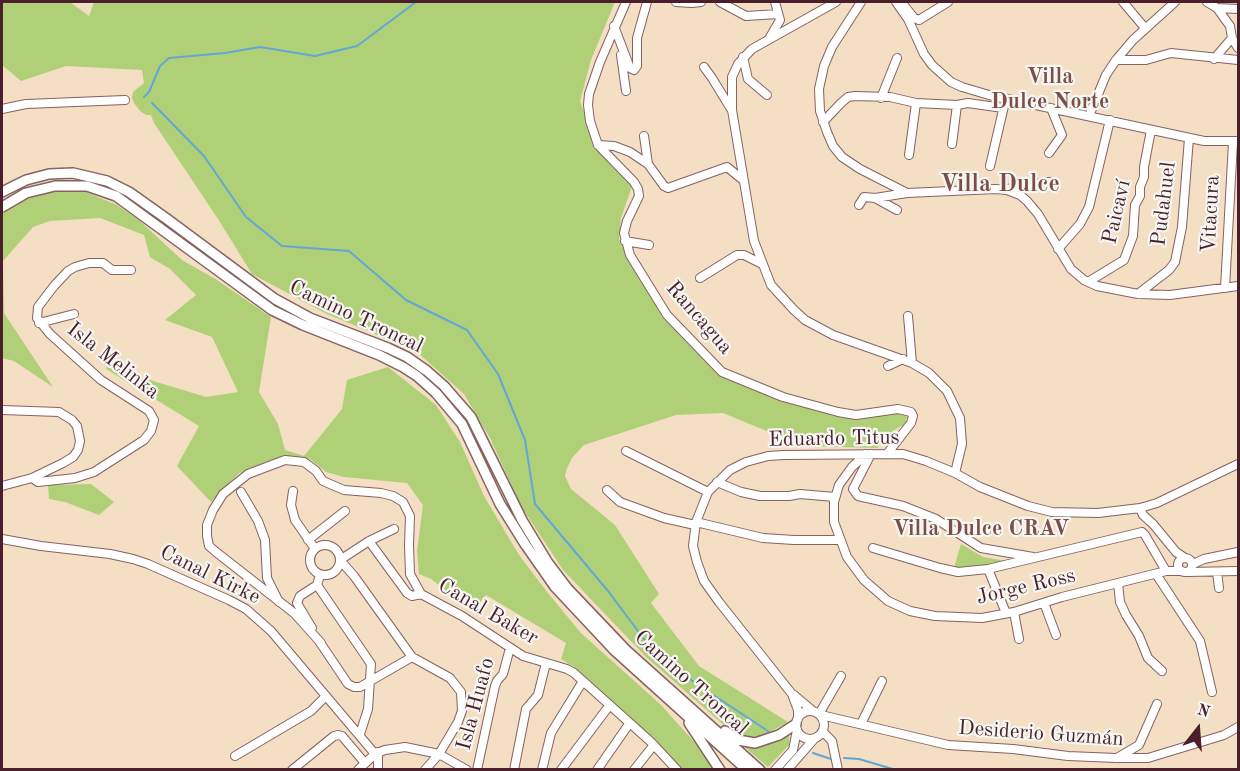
<!DOCTYPE html>
<html>
<head>
<meta charset="utf-8">
<style>
  body { margin:0 }
  #map { position:relative; width:1240px; height:771px; overflow:hidden; background:#f4dec4; font-family:"Old Standard TT",serif }
  canvas { display:block }
  .frame { position:absolute; inset:0; border:3px solid #4a1f2b; pointer-events:none }
  .north { position:absolute; left:1168px; top:699px; width:60px; height:60px; -webkit-text-stroke:4px #f6f6f2; paint-order:stroke; rotate:17deg; font-size:16px; font-weight:700; line-height:24px; text-align:center; color:#4a1f2b }
  .north::after { content:''; display:block; margin:auto; width:21px; height:27px; background:#4a1f2b; clip-path:polygon(50% 0,100% 100%,50% 72%,0 100%) }
</style>
</head>
<body>
<div id="map">
<canvas width="1240" height="771"></canvas>
<div class="frame"></div>
<div class="north">N</div>
</div>
<script>
const g = document.querySelector('canvas').getContext('2d');
g.lineJoin = 'round';
function fillPath(path, color) {
  g.fillStyle = color;
  g.fill(path, 'evenodd');
}
function toPath(rows) {
  const path = new Path2D();
  for (const r of rows) {
    if (r.length === 3) {
      path.moveTo(r[0] + r[2], r[1]);
      path.arc(r[0], r[1], r[2], 0, 2 * Math.PI);
      continue;
    }
    path.moveTo(r[0], r[1]);
    for (let i = 2; i < r.length; i += 2) path.lineTo(r[i], r[i + 1]);
  }
  return path;
}
function strokePath(path, color, width, dash) {
  g.strokeStyle = color;
  g.lineWidth = width;
  g.lineCap = dash ? 'butt' : 'round';
  g.setLineDash(dash || []);
  g.stroke(path);
}
function drawText(font, color, halo, rows, align = 'center') {
  g.font = font + ' "Old Standard TT",serif';
  g.lineWidth = 4.5;
  g.setLineDash([]);
  g.textBaseline = 'middle';
  g.strokeStyle = halo;
  g.fillStyle = color;
  for (const [text, x, y, turn = 0] of rows) {
    g.save();
    g.translate(x, y);
    g.rotate((+turn || 0) * Math.PI / 180);
    g.textAlign = isNaN(turn) ? turn : align;
    if (halo) g.strokeText(text, 0, 0);
    g.fillText(text, 0, 0);
    g.restore();
  }
}
fillPath(toPath([
  [2,2,70,2,89,16,94,2,615,2,591,60,580,101,596,144,632,186,621,218,619,239,662,317,717,374,783,400,852,416,889,411,905,413,907,417,905,424,894,430,877,448,803,446,723,413,676,415,584,445,572,458,567,468,565,476,571,489,615,525,659,594,651,603,699,666,788,722,762,736,746,738,734,734,646,657,563,570,521,506,490,438,464,394,416,351,327,314,252,274,218,219,154,123,151,115,146,115,140,111,134,103,132,98,133,92,144,83,142,70,66,66,21,81,2,65],
  [61,191,86,192,117,205,140,221,182,260,217,280,271,317,259,392,278,424,285,450,304,456,342,409,347,380,388,367,436,405,460,442,484,496,519,555,547,592,581,633,661,705,696,744,714,769,682,769,574,667,561,659,566,643,486,595,473,611,431,579,419,574,417,551,423,505,407,483,344,477,326,472,310,459,285,458,239,473,211,502,177,466,199,426,106,369,107,367,206,397,238,392,212,337,165,320,196,295,170,269,150,257,144,235,100,218,50,221,33,227,3,261,4,313,53,387,14,361,2,358,2,214,27,199,41,194],
  [91,484,114,502,99,515,65,502,49,499,48,485],
  [961,544,983,557,1018,563,953,571],
  [789,732,789,745,768,767,741,744]
]), '#b0d078');
strokePath(toPath([
  [144,97,149,92,160,66,169,58,225,53,260,47,315,56,357,46,416,2],
  [152,103,204,156,246,217,282,246,349,251,406,300,467,330,498,374,525,440,535,504,608,591,650,647,695,683,768,731],
  [813,753,831,759],
  [844,758,859,759,896,770]
]), '#61a6d6', 2);
const minor = toPath([
  [626,2,600,62,589,94,588,105,590,121,598,145,634,182,638,189,639,196,627,221,624,233,630,255,667,315,722,372,783,397,838,412,856,415,898,409,911,412,913,416,911,423,887,454],
  [676,2,692,3,701,2],
  [720,2,746,16,778,14],
  [836,2,752,49,738,64,732,77,732,110,754,241,771,285,794,310,805,320,833,335,912,363,929,373,947,391,960,418,962,444,955,473],
  [861,2,832,47,824,66,819,89,820,111,827,132,833,146,842,157,860,169,907,193,996,189,1007,190,1020,195,1027,201,1038,214,1071,269,1084,280,1097,286,1138,294,1170,295,1238,286],
  [896,2,908,19,924,54,932,65,951,82,962,87,989,95,1204,141,1238,141],
  [1123,2,1145,28],
  [1207,2,1217,8,1230,26,1232,38],
  [903,4,914,18,919,20,948,2],
  [1217,8,1238,9],
  [614,26,630,68,634,70,637,66,637,38,647,2],
  [769,39,780,20,775,2],
  [621,55,626,91],
  [743,57,748,79,767,95],
  [1214,59,1232,38,1238,48],
  [1116,60,1146,60,1171,53,1238,60],
  [704,67,712,78,731,109],
  [881,98,897,58],
  [2,109,26,104,125,100],
  [1089,116,1106,75,1116,60,1133,40,1175,2],
  [823,122,841,103,848,97,855,96,890,97,916,103,957,105,968,103,1003,108],
  [644,136,648,164],
  [952,144,957,105],
  [598,145,614,146,630,152,648,164,664,186,668,188,727,167,743,180],
  [1049,153,1062,135,1051,108],
  [909,155,916,103],
  [990,166,1004,106],
  [1007,189,1049,182],
  [875,198,897,210],
  [859,205,864,197,875,198,907,193],
  [625,241,649,245],
  [1058,249,1080,224,1089,207,1110,120],
  [700,278,737,255,744,255,762,264],
  [1088,282,1124,260,1133,236,1135,205,1140,196,1140,187,1144,177,1144,167,1151,130],
  [1225,288,1233,142],
  [1138,294,1169,270,1175,262,1182,227,1189,138],
  [908,316,912,363],
  [39,323,74,314],
  [888,366,903,359],
  [2,410,59,412,72,420,77,426,80,441,78,450,73,457,63,463,32,478,2,486],
  [626,451,708,492],
  [866,454,852,467,839,485,834,502,834,522,847,557,864,580,888,601,910,611,935,616,982,618,1014,612,1062,597,1166,571,1182,571],
  [871,454,853,489,858,496,903,506,936,519,981,548,1033,557],
  [32,478,38,482,75,478,94,472,144,440,151,431,154,420,149,411,101,380,50,334,37,318,38,307,54,286,68,271,75,267,89,263,103,263,112,270,131,270],
  [717,482,741,492,760,496,789,496,800,494,835,497],
  [607,490,620,502,664,518,695,525],
  [293,491,291,505,295,520,315,549],
  [241,492,258,521,265,540,267,578,279,602],
  [1140,508,1157,503,1238,464],
  [696,522,763,538,794,540,840,540],
  [394,529,369,541,340,560,354,576,412,657,450,678,461,692,462,711,458,722,439,754,425,770],
  [2,539,41,546,110,554,133,559,148,564,229,600,246,609,271,631,375,754],
  [308,540,345,511],
  [369,541,407,593,412,596,421,594],
  [325,560,15],
  [873,548,940,568,958,572,988,569,1142,532,1145,535,1166,571],
  [1185,565,7],
  [1193,564,1204,559,1238,552],
  [988,569,1006,613],
  [1187,572,1238,571],
  [1217,572,1219,588],
  [1156,574,1200,641,1212,692],
  [320,575,317,585,371,664,368,709,360,734],
  [1118,583,1120,602,1126,615,1139,636,1148,658,1162,671],
  [1044,603,1056,635],
  [1014,612,1019,639],
  [312,628,297,603,300,596,317,585],
  [319,641,348,684,354,687,360,687,412,657],
  [321,643,294,613,216,552,209,546,207,536,207,525,213,510,223,494,248,474,285,460,304,462,316,471,323,481,344,490,381,493,393,496,403,502,410,516,409,545,410,574,421,594,462,616,523,656,567,669,574,673,651,742,677,770],
  [794,695,813,711],
  [810,725,14],
  [819,714,841,676],
  [821,715,948,745,1013,749,1068,756,1116,758,1148,758,1224,735,1238,727],
  [798,719,798,710,792,694,719,602,704,581,697,562,693,546,696,522,708,492,730,470,746,462,768,456,784,455,903,454,926,461,955,473,980,487,1028,506,1052,512,1098,513,1140,508,1143,515,1153,524,1176,552,1185,558],
  [861,724,882,681],
  [823,732,832,741,838,770],
  [235,756,311,711,326,696],
  [1117,758,1139,745,1157,704],
  [292,770,334,736,338,735,342,736,365,763],
  [358,770,375,754,385,750,405,747,439,754,467,770],
  [378,770,378,752],
  [477,770,495,686,497,681,503,674,510,648],
  [514,770,526,709,538,695,546,663],
  [542,770,551,733,583,681],
  [561,770,609,706],
  [597,770,629,724],
  [634,770,653,746],
  [775,770,793,750,797,730],
  [787,770,815,738]
]);
const major = toPath([
  [2,192,26,180,49,174,73,173,107,181,129,192,167,219,275,299,310,318,388,348,407,357,427,371,444,386,471,417,522,520,548,563,567,588,626,650,760,770],
  [2,207,26,193,55,186,87,186,116,196,272,310,303,325,379,355,403,367,417,376,436,393,462,424,500,504,525,544,555,587,614,650,747,770],
  [689,723,720,770],
  [725,731,738,740,755,743,779,735,796,724]
]);
strokePath(minor, '#866261', 10);
strokePath(major, '#866261', 12);
strokePath(minor, '#fff', 8);
strokePath(major, '#fff', 9);
drawText('21px', '#4a1f2b', '#f6f6f2', [
  ["Pudahuel",1164,204,-83],
  ["Paicaví",1117,212,-77],
  ["Vitacura",1211,214,-87],
  ["Camino Troncal",356,317,25],
  ["Rancagua",699,318,49],
  ["Isla Melinka",113,361,38],
  ["Eduardo Titus",834,439,-1],
  ["Canal Kirke",210,575,26],
  ["Jorge Ross",1026,587,-13],
  ["Canal Baker",488,612,30],
  ["Camino Troncal",691,683,42],
  ["Isla Huafo",476,704,-75],
  ["Desiderio Guzmán",1041,734,4]
]);
drawText('bold 22px', '#7d4e48', '#f6f6f2', [
  ["Villa",1050,77],
  ["Dulce Norte",1050,102],
  ["Villa Dulce CRAV",981,529]
]);
drawText('bold 24px', '#7d4e48', '#f6f6f2', [
  ["Villa Dulce",1000,185]
]);
</script>
</body>
</html>
